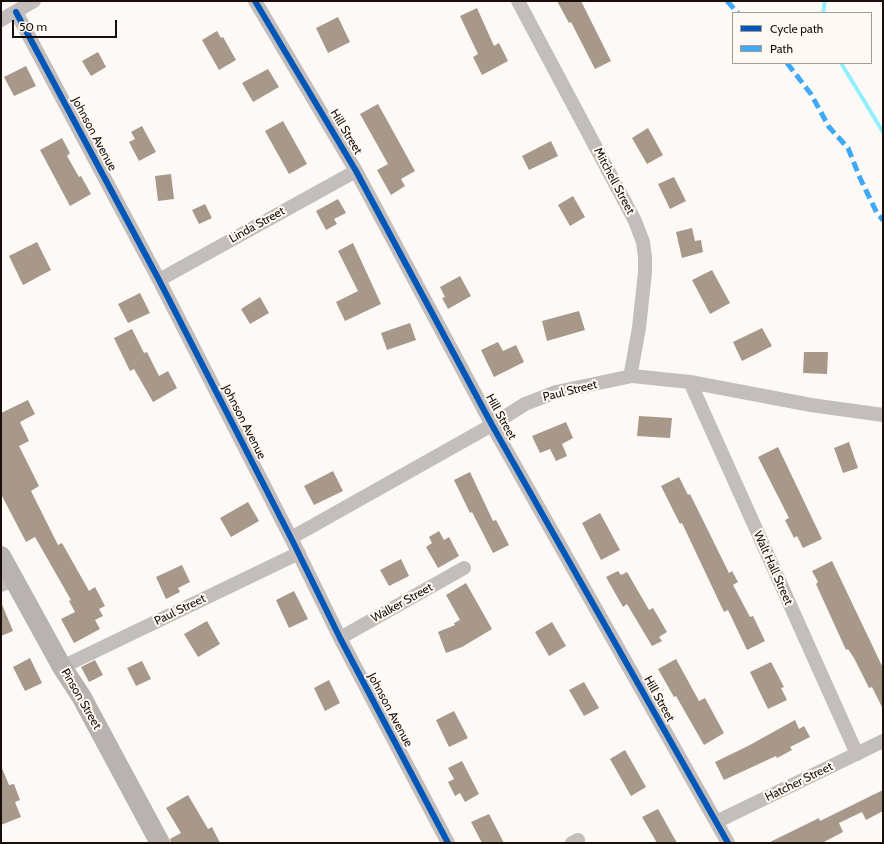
<!DOCTYPE html>
<html>
<head>
<meta charset="utf-8">
<style>
  body { margin:0 }
  #map { position:relative; width:884px; height:844px; overflow:hidden; background:#fcf9f7; font-family:Cabin,sans-serif }
  canvas { display:block }
  .frame { position:absolute; inset:0; border:2px solid #190f08; pointer-events:none }
  .legend { position:absolute; left:732px; top:12px; width:140px; height:52px; box-sizing:border-box; background:#fff9f4; border:1px solid #a39b96; margin:0; padding:5px 7px; list-style:none; font-size:12px; color:#190f08 }
  .legend li { display:flex; align-items:center; gap:8px; height:20px }
  .legend b { width:20px; border:1px solid #a39b96 }
  .scale { position:absolute; left:12px; top:20px; width:105px; height:18px; box-sizing:border-box; border:2px solid #190f08; border-top:0; padding-left:5px; font-size:12px; line-height:14px; white-space:nowrap; color:#190f08; -webkit-text-stroke:3px #fff9f4; paint-order:stroke }
</style>
</head>
<body>
<div id="map">
<canvas width="884" height="844"></canvas>
<div class="frame"></div>
<ul class="legend">
<li><b style="height:5px;background:#0057b8"></b>Cycle path</li>
<li><b style="height:5px;background:#3fa9f5"></b>Path</li>
</ul>
<div class="scale">50 m</div>
</div>
<script>
const g = document.querySelector('canvas').getContext('2d');
g.lineJoin = 'round';
function toPath(rows) {
  const path = new Path2D();
  for (const r of rows) {
    path.moveTo(r[0], r[1]);
    for (let i = 2; i < r.length; i += 2) path.lineTo(r[i], r[i + 1]);
  }
  return path;
}
function strokePath(path, color, width, dash) {
  g.strokeStyle = color;
  g.lineWidth = width;
  g.lineCap = dash ? 'butt' : 'round';
  g.setLineDash(dash || []);
  g.stroke(path);
}
function fillPath(path, color) {
  g.fillStyle = color;
  g.fill(path, 'evenodd');
}
function drawText(font, color, halo, rows, align = 'center') {
  g.font = font + ' Cabin,sans-serif';
  g.lineWidth = 4;
  g.setLineDash([]);
  g.textBaseline = 'middle';
  g.strokeStyle = halo;
  g.fillStyle = color;
  for (const [text, x, y, turn = 0] of rows) {
    g.save();
    g.translate(x, y);
    g.rotate((+turn || 0) * Math.PI / 180);
    g.textAlign = isNaN(turn) ? turn : align;
    if (halo) g.strokeText(text, 0, 0);
    g.fillText(text, 0, 0);
    g.restore();
  }
}
strokePath(toPath([
  [823,13,825,1],
  [841,63,883,132]
]), '#92f0fb', 4);
fillPath(toPath([
  [557,1,581,1,611,61,595,69,571,22,569,23],
  [477,8,494,46,499,43,508,61,482,75,473,57,478,54,460,16],
  [338,17,350,42,328,53,316,28],
  [217,31,221,38,223,37,236,60,219,70,202,40],
  [98,52,106,67,91,76,82,61],
  [26,66,36,86,14,96,4,77],
  [268,69,279,87,253,102,242,83],
  [378,104,415,171,401,179,405,186,391,195,377,170,388,164,360,114],
  [283,121,307,164,289,174,265,131],
  [142,126,156,152,139,161,129,142,135,139,131,132],
  [648,128,663,155,647,164,632,138],
  [62,138,70,153,67,156,79,177,81,176,91,194,70,206,40,150],
  [551,141,558,156,529,170,522,156],
  [171,174,174,199,158,201,155,176],
  [674,177,686,201,670,209,658,184],
  [573,196,585,217,570,226,558,205],
  [338,199,346,213,334,219,337,224,326,230,316,211],
  [205,204,212,218,199,224,192,210],
  [692,228,695,241,701,240,703,252,682,258,676,232],
  [37,242,51,270,23,285,9,256],
  [353,243,381,304,345,321,336,302,358,291,338,251],
  [712,270,730,303,710,314,692,280],
  [460,276,471,296,448,309,442,298,445,297,440,287],
  [140,293,150,313,128,323,118,304],
  [260,297,269,313,250,324,241,309],
  [579,311,585,330,547,341,542,321],
  [410,323,416,340,387,350,381,333],
  [762,328,772,346,742,361,733,342],
  [132,329,144,353,147,352,159,376,168,371,177,388,153,402,134,369,130,371,114,338],
  [498,342,503,351,516,345,524,362,494,377,481,350],
  [804,352,828,352,827,374,803,373],
  [28,400,35,414,20,422,29,441,19,446,39,486,31,491,58,545,62,543,89,591,95,587,105,606,99,609,103,616,95,620,100,629,74,643,61,619,75,612,69,601,71,600,35,537,26,542,1,494,1,413],
  [639,416,672,418,670,438,637,436],
  [566,422,573,438,562,444,567,456,556,461,550,449,540,453,532,436],
  [849,442,858,468,843,473,834,448],
  [778,447,822,539,803,548,797,536,794,538,785,520,789,518,758,457],
  [333,471,343,491,314,505,304,486],
  [470,472,493,521,496,520,509,545,493,553,472,512,470,513,454,480],
  [679,477,688,495,690,494,729,573,732,571,738,582,733,585,750,617,753,616,765,641,747,650,728,610,724,612,682,523,680,524,661,486],
  [248,502,259,521,231,537,220,518],
  [600,513,620,550,601,560,582,523],
  [439,531,444,540,449,537,459,556,438,568,426,547,432,543,429,537],
  [401,559,409,576,389,586,380,570],
  [832,561,883,668,883,709,872,687,869,688,854,658,848,649,846,650,816,584,818,582,812,571],
  [182,565,190,582,178,588,180,592,166,599,156,577],
  [618,571,621,575,627,572,649,610,653,608,667,632,659,637,662,641,652,646,627,604,623,607,606,577],
  [466,583,492,629,462,647,446,653,438,632,455,625,454,623,460,620,446,595],
  [294,591,308,619,289,628,276,600],
  [1,602,13,631,1,636],
  [207,621,220,644,198,657,184,634],
  [552,622,566,646,549,656,535,632],
  [30,658,42,683,25,691,13,667],
  [676,659,699,701,705,698,724,733,704,745,676,696,674,697,658,669],
  [95,660,103,675,89,682,81,667],
  [142,661,151,679,136,686,127,668],
  [771,662,784,687,781,688,787,700,768,709,750,672],
  [329,680,340,703,325,711,314,688],
  [584,682,599,708,584,716,569,690],
  [454,711,468,738,449,747,436,720],
  [795,720,799,729,804,726,810,737,790,747,792,750,777,758,776,756,724,780,715,762,748,746],
  [625,750,646,787,631,796,610,759],
  [462,761,479,794,465,802,460,793,455,796,448,782,454,779,448,768],
  [1,766,9,785,14,784,20,800,15,802,21,817,1,825],
  [883,790,883,811,866,820,862,812,839,823,843,832,822,843,768,843,819,818,820,821],
  [188,795,208,829,212,827,220,843,171,843,170,839,181,833,166,808],
  [658,809,677,843,657,843,642,817],
  [489,814,504,843,482,843,471,822]
]), '#a79889');
strokePath(toPath([
  [255,1,356,171,492,425,728,843],
  [518,1,635,221,643,242,645,257,645,272,639,328,631,372,632,376],
  [16,12,159,280,293,542,340,638,448,843],
  [1,20,34,1],
  [159,280,356,171],
  [690,382,857,754],
  [291,538,492,425,525,404,556,392,632,376,690,382,811,405,883,415],
  [1,585,14,580],
  [340,638,464,568],
  [62,667,299,553],
  [716,822,883,741],
  [572,843,578,840]
]), '#c3bebc', 14);
strokePath(toPath([
  [1,556,62,667,81,696,160,843]
]), '#b8b2b0', 20);
strokePath(toPath([
  [727,1,738,13],
  [787,63,811,94,829,127,848,148,860,178,877,213,883,220]
]), '#3fa9f5', 5, [10, 5]);
strokePath(toPath([
  [255,1,356,171,492,425,728,843],
  [16,12,159,280,293,542,340,638,448,843]
]), '#0057b8', 6);
drawText('12px', '#190f08', '#fff9f4', [
  ["Hill Street",346,132,59],
  ["Johnson Avenue",94,134,62],
  ["Mitchell Street",614,181,62],
  ["Linda Street",257,225,-29],
  ["Paul Street",570,391,-14],
  ["Hill Street",501,417,61],
  ["Johnson Avenue",244,422,63],
  ["Walt Hall Street",773,568,66],
  ["Walker Street",402,603,-29],
  ["Paul Street",180,610,-26],
  ["Pinson Street",81,699,60],
  ["Hill Street",659,699,61],
  ["Johnson Avenue",390,710,62],
  ["Hatcher Street",799,782,-26]
]);
</script>
</body>
</html>
